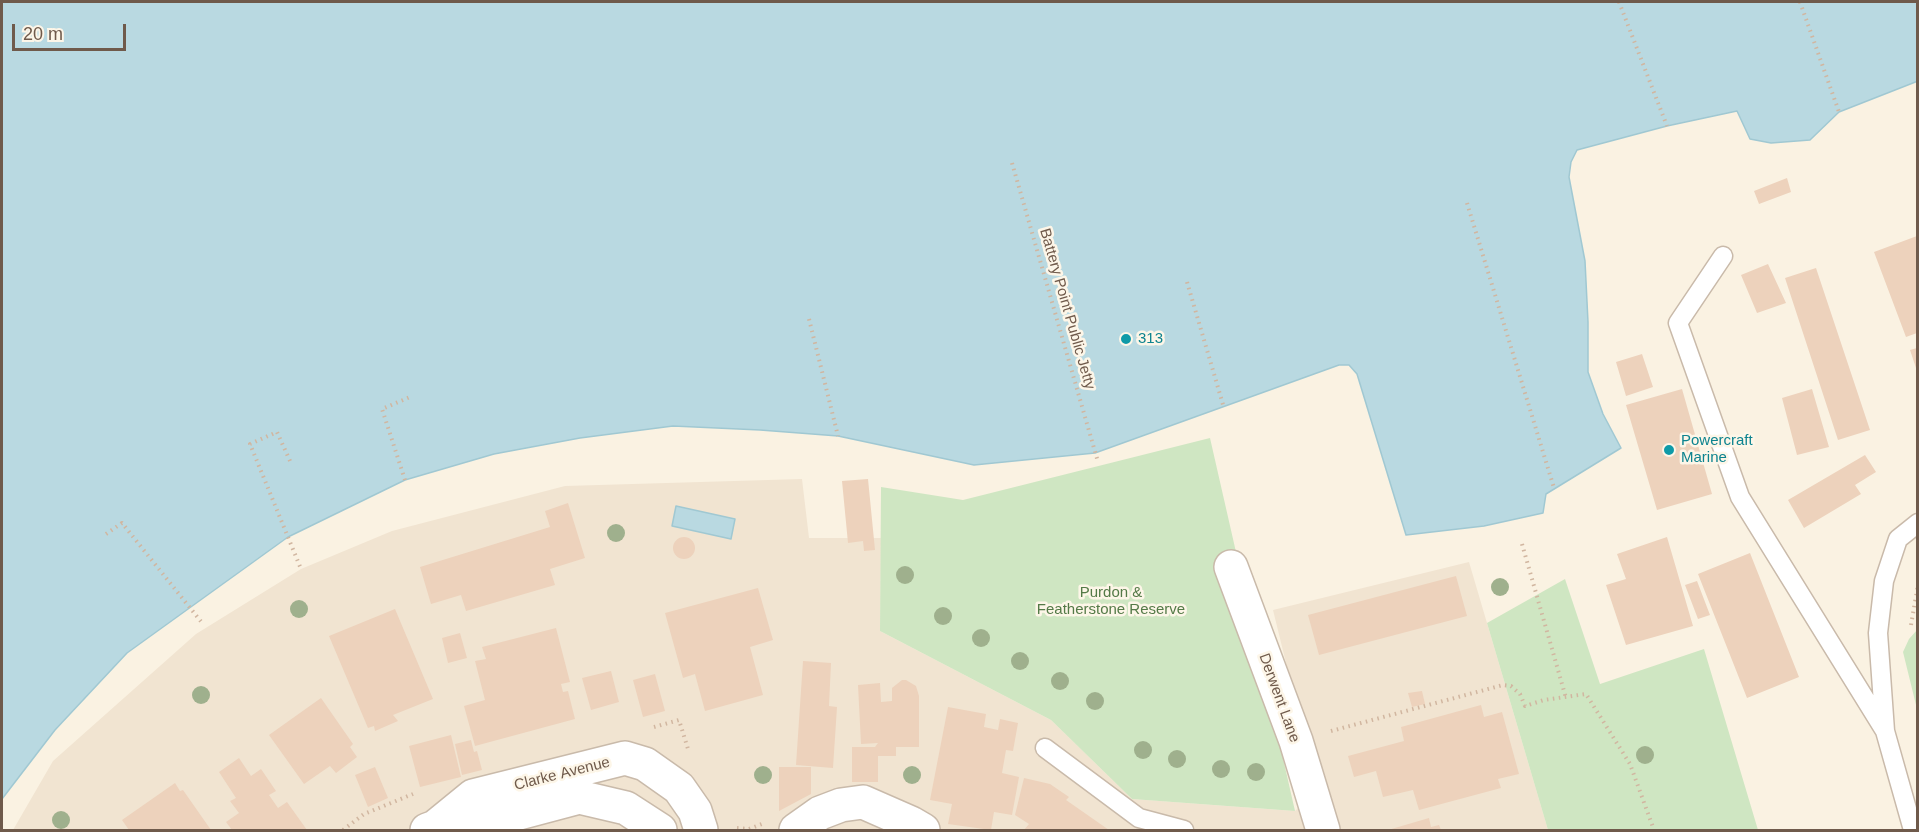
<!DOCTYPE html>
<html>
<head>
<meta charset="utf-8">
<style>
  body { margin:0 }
  #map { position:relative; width:1919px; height:832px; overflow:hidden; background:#faf2e2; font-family:Arial,sans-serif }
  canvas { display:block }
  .frame { position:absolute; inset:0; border:3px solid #6f5a4b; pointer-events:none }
  .scale { position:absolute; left:12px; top:24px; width:114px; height:27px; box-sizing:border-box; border:3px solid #6f5a4b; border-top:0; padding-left:8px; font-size:18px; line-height:21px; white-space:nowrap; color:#6f5a4b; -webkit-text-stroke:4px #fdf6e8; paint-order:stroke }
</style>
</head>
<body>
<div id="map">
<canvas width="1919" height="832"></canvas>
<div class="frame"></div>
<div class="scale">20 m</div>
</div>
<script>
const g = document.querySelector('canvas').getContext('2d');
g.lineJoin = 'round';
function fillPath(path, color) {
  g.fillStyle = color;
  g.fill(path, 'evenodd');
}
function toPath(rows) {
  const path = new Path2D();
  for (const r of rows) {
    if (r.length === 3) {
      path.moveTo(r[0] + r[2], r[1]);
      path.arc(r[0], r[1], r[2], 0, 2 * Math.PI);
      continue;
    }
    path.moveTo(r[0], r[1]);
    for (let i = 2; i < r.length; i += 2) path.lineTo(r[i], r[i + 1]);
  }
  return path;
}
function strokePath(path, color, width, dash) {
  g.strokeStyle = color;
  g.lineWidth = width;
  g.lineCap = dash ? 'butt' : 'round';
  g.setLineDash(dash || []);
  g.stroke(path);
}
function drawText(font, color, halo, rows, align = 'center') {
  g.font = font + ' Arial,sans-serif';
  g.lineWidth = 5;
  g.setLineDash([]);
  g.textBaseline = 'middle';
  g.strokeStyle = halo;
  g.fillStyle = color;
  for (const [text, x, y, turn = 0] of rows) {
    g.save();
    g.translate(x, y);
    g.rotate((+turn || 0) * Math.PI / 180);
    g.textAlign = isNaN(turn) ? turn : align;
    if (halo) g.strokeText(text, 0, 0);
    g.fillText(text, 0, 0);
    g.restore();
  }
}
fillPath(toPath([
  [802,479,809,538,881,538,880,631,1051,720,1132,799,1295,811,1317,789,1273,610,1469,562,1548,830,13,830,53,761,196,634,301,569,392,531,565,486]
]), '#f1e4d1');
fillPath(toPath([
  [1210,438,1295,811,1132,799,1051,720,880,631,881,487,963,500],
  [1565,579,1600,684,1704,649,1758,830,1548,830,1487,623],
  [1917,630,1917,709,1903,652,1909,639]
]), '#cfe6c2');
const water = toPath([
  [2,2,1917,2,1918,81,1839,112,1810,140,1771,143,1750,139,1737,111,1667,126,1577,150,1571,162,1569,177,1585,261,1588,322,1588,372,1603,414,1621,448,1546,494,1543,513,1484,526,1406,535,1357,374,1349,365,1339,365,1095,453,974,465,838,436,760,430,673,426,580,438,494,454,405,480,288,537,127,653,55,730,2,799,2,2],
  [676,506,735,519,731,539,672,526,676,506]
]);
fillPath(water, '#b9d9e1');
strokePath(water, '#a0c8d2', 1.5);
fillPath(toPath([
  [1787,178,1791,192,1759,204,1754,191],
  [1917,236,1917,333,1906,337,1874,252],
  [1768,264,1786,303,1757,313,1741,275],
  [1816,268,1870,430,1838,440,1785,278],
  [1917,348,1917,371,1910,350],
  [1642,354,1653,387,1626,396,1616,362],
  [1682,389,1712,494,1657,510,1626,405],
  [1812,389,1829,447,1797,455,1782,398],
  [1865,455,1876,472,1855,485,1861,494,1804,528,1788,500],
  [868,479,875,550,864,551,863,541,848,543,842,481],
  [568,503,585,558,550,569,555,585,466,611,461,595,431,604,420,567,550,527,545,511],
  [1667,537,1693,626,1626,645,1606,585,1626,579,1617,554],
  [684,548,11],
  [1750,553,1799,677,1747,698,1698,574],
  [1456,576,1467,616,1319,655,1308,615],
  [1697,581,1710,615,1698,619,1685,585],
  [758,588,773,640,750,647,763,695,705,711,695,674,683,678,665,613],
  [395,609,433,699,393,715,398,721,375,731,374,726,368,728,329,636],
  [556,628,570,682,561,684,563,692,568,691,575,719,475,746,464,706,485,700,475,661,486,659,482,647],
  [460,633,467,658,448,663,442,638],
  [803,661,831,663,829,706,837,707,833,768,796,765],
  [611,671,619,702,591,710,582,678],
  [655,674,665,711,643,717,633,680],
  [902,680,906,680,916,686,919,696,919,747,896,747,896,756,878,756,878,782,852,782,852,747,875,747,878,743,861,744,858,685,880,683,881,702,892,701,892,688],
  [1422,691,1425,704,1412,707,1408,693],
  [321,698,353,744,350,747,357,757,336,773,330,766,304,784,269,735],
  [1481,705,1484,717,1502,712,1519,774,1498,779,1501,788,1419,810,1413,790,1383,797,1376,771,1354,777,1348,756,1404,741,1401,727],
  [948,707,986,714,984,727,998,730,1000,719,1018,723,1013,751,1006,750,1002,773,1019,777,1012,815,994,812,991,830,948,824,952,804,930,800],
  [451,735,461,777,420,787,409,746],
  [471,740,474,752,477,751,482,770,462,775,455,744],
  [239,758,251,776,261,769,276,791,269,795,278,808,287,802,307,830,232,830,226,822,239,813,230,801,236,798,219,772],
  [375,767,388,798,368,807,355,775],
  [779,767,811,767,811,794,779,811],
  [1024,778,1050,784,1069,797,1066,800,1109,830,1024,830,1029,824,1015,815],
  [175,783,180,791,183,790,211,830,129,830,122,820],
  [1429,818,1431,827,1439,825,1441,830,1388,830]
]), '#edd2bc');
const lane = toPath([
  [1723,256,1678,323,1740,497,1885,731],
  [1045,748,1139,818,1184,830],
  [1913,830,1885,731,1878,633,1884,581,1898,539,1918,523]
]);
const street = toPath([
  [1231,567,1296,741,1323,830],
  [435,827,489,821,579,797,626,808,660,830],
  [427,830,435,827,473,796,625,758,645,764,679,788,695,811,701,830],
  [796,830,820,813,841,805,863,802,911,823,923,830]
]);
strokePath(lane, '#c9baaa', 21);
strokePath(street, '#c9baaa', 36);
strokePath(toPath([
  [1619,2,1667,126],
  [1800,2,1839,112],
  [1012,163,1098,462],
  [1467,203,1554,488],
  [1187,282,1224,408],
  [809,319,838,436],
  [290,461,277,432,250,444,301,569],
  [405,480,382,409,410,397],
  [106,534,122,523,203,624],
  [1522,544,1566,698],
  [1911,625,1918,585],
  [654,727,679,720,688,749],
  [1331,731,1503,685,1511,686,1520,694,1525,706,1544,700,1586,694,1630,764,1654,830],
  [737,828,749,829,762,824],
  [343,830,364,814,413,794]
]), '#d1b6a0', 4, [1.5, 4.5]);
strokePath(lane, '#fff', 18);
strokePath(street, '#fff', 33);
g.fillStyle = '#9fb08d';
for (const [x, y] of [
  [616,533],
  [905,575],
  [1500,587],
  [299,609],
  [943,616],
  [981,638],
  [1020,661],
  [1060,681],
  [201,695],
  [1095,701],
  [1143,750],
  [1645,755],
  [1177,759],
  [1221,769],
  [1256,772],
  [763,775],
  [912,775],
  [61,820]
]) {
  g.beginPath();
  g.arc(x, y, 9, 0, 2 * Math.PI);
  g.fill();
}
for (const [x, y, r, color] of [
  [1126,339,6,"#0f9aa8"],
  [1669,450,6,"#0f9aa8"]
]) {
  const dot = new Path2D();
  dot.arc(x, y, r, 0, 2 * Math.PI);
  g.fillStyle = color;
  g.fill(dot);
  strokePath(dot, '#fdf6e8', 2);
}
drawText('15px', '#6f5a4b', '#fdf6e8', [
  ["Battery Point Public Jetty",1067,309,74],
  ["Derwent Lane",1279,698,70],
  ["Clarke Avenue",562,774,-14]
]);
drawText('15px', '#0d838f', '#fdf6e8', [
  ["313",1138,339],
  ["Powercraft",1681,441],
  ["Marine",1681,458]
], 'left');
drawText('15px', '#547a47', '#fdf6e8', [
  ["Purdon &",1111,593],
  ["Featherstone Reserve",1111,610]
]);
</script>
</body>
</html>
